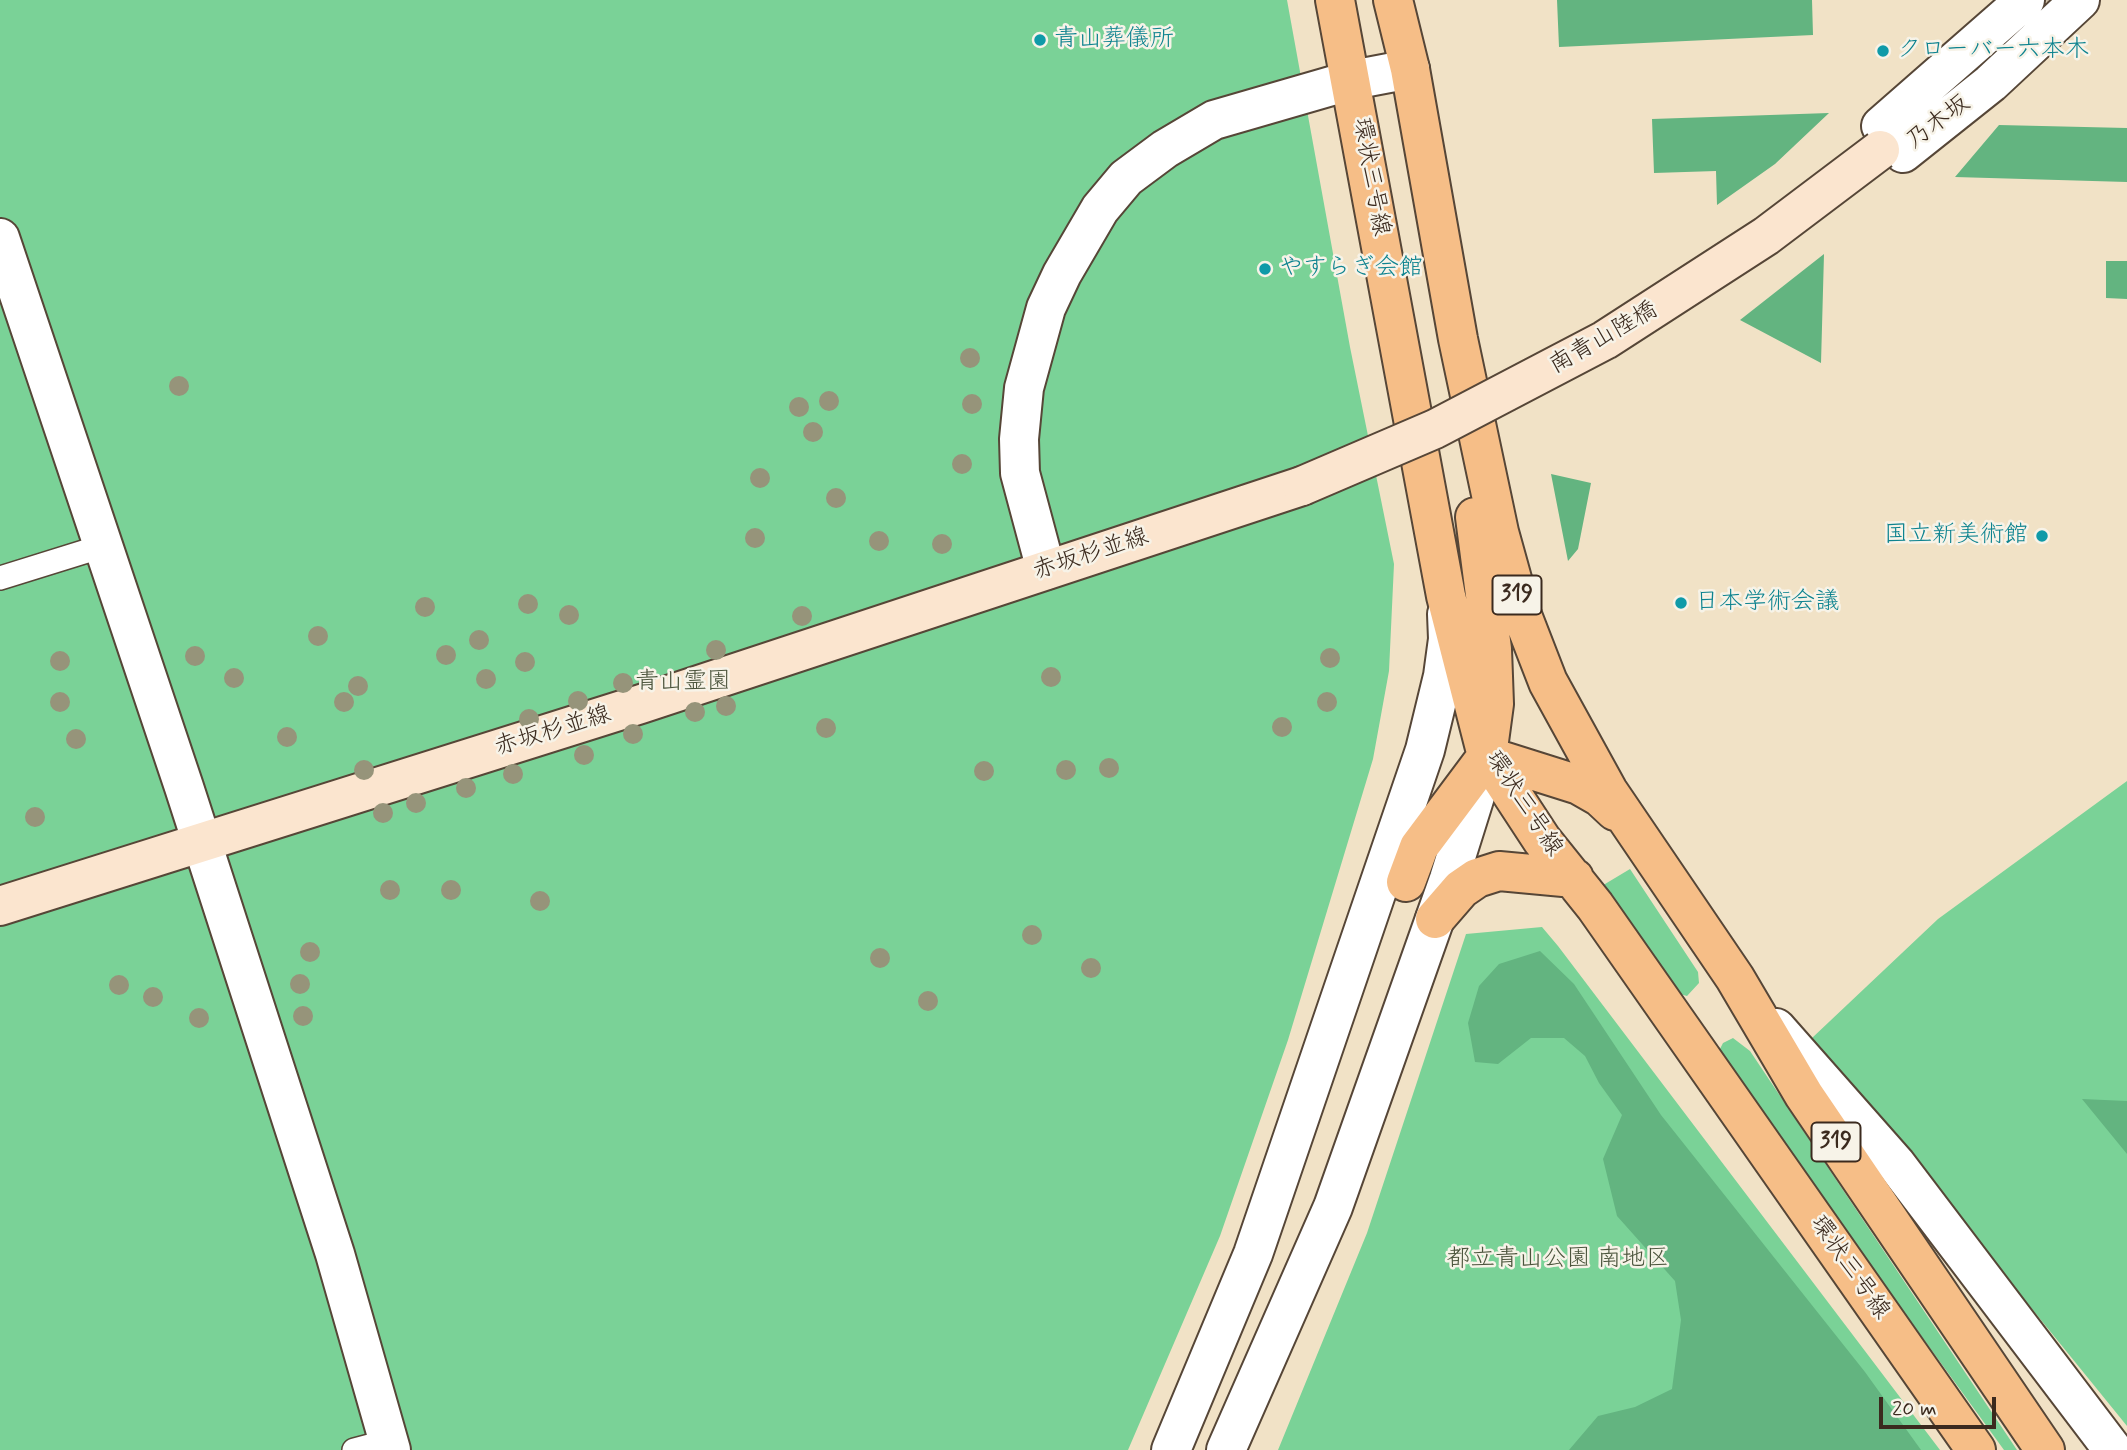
<!DOCTYPE html>
<html>
<head>
<meta charset="utf-8">
<style>
  body { margin:0 }
  #map { position:relative; width:2127px; height:1450px; overflow:hidden; background:#f1e2c6; font-family:Mynerve,sans-serif }
  canvas { display:block }
  .scale { position:absolute; left:1879px; top:1397px; width:117px; height:32px; box-sizing:border-box; border:4px solid #3b2a1e; border-top:0; padding-left:9px; font-size:21px; line-height:24px; white-space:nowrap; color:#3b2a1e; -webkit-text-stroke:5px #f7f3e8; paint-order:stroke }
</style>
</head>
<body>
<div id="map">
<canvas width="2127" height="1450"></canvas>
<div class="scale">20 m</div>
</div>
<script>
const g = document.querySelector('canvas').getContext('2d');
g.lineJoin = 'round';
function fillPath(path, color) {
  g.fillStyle = color;
  g.fill(path, 'evenodd');
}
function toPath(rows) {
  const path = new Path2D();
  for (const r of rows) {
    path.moveTo(r[0], r[1]);
    for (let i = 2; i < r.length; i += 2) path.lineTo(r[i], r[i + 1]);
  }
  return path;
}
function strokePath(path, color, width, dash) {
  g.strokeStyle = color;
  g.lineWidth = width;
  g.lineCap = dash ? 'butt' : 'round';
  g.setLineDash(dash || []);
  g.stroke(path);
}
function drawText(font, color, halo, rows, align = 'center') {
  g.font = font + ' Mynerve,"Klee One",sans-serif';
  g.lineWidth = 5;
  g.setLineDash([]);
  g.textBaseline = 'middle';
  g.strokeStyle = halo;
  g.fillStyle = color;
  for (const [text, x, y, turn = 0] of rows) {
    g.save();
    g.translate(x, y);
    g.rotate((+turn || 0) * Math.PI / 180);
    g.textAlign = isNaN(turn) ? turn : align;
    if (halo) g.strokeText(text, 0, 0);
    g.fillText(text, 0, 0);
    g.restore();
  }
}
fillPath(toPath([
  [0,0,1287,0,1350,347,1394,564,1389,671,1373,759,1288,1040,1220,1236,1128,1450,0,1450],
  [2127,781,2127,1426,1812,1038,1938,919],
  [1630,869,1698,972,1699,983,1687,996,1676,993,1600,887],
  [1542,927,1558,946,1940,1450,1278,1450,1367,1233,1466,934],
  [1733,1038,1750,1051,2017,1450,2004,1450,1721,1060,1719,1051,1723,1043]
]), '#7ad297');
fillPath(toPath([
  [1557,0,1812,0,1813,35,1559,47],
  [1829,113,1775,164,1717,205,1716,171,1654,173,1652,119],
  [1999,125,2127,128,2127,182,1955,177],
  [1824,254,1821,363,1740,320],
  [2106,261,2127,261,2127,299,2106,298],
  [1551,474,1591,483,1578,549,1568,561],
  [1540,951,1574,984,1661,1115,1865,1372,1921,1450,1569,1450,1598,1416,1635,1407,1672,1389,1681,1320,1675,1281,1617,1216,1603,1159,1622,1115,1599,1083,1585,1056,1564,1038,1531,1038,1498,1064,1475,1062,1468,1023,1479,986,1499,964],
  [2082,1099,2127,1101,2127,1154]
]), '#63b480');
strokePath(toPath([
  [1920,117,2052,0]
]), '#cdbda4', 38, [38, 19]);
const service = toPath([
  [0,578,103,546],
  [354,1450,388,1441]
]);
const minor = toPath([
  [2025,0,1881,126,1903,153,1991,83,2080,0],
  [0,238,184,787,335,1254,391,1450],
  [1776,1028,1896,1164,2113,1450]
]);
const tertiary = toPath([
  [1046,570,1020,473,1019,439,1024,388,1046,308,1062,274,1100,209,1126,178,1165,149,1214,120,1352,80,1410,69],
  [1171,1450,1253,1254,1425,750,1443,676,1448,639,1447,614],
  [1226,1450,1333,1207,1449,879,1486,761]
]);
const secondary = toPath([
  [0,906,641,704,1302,486]
]);
const primary = toPath([
  [1335,0,1446,596,1487,756,1542,840,1595,906,1976,1450],
  [1393,0,1410,69,1458,339,1499,532,1522,615,1548,682,1608,791,1735,978,1804,1095,2045,1450],
  [1487,756,1579,785,1600,797,1615,811],
  [1406,882,1419,847,1487,756,1494,704,1492,649,1475,517],
  [1435,919,1461,889,1477,878,1499,871,1574,878]
]);
strokePath(service, '#564637', 26);
strokePath(minor, '#564637', 42);
strokePath(tertiary, '#564637', 42);
strokePath(secondary, '#564637', 42);
strokePath(primary, '#564637', 42);
strokePath(service, '#fff', 23);
strokePath(minor, '#fff', 38);
strokePath(tertiary, '#fff', 38);
strokePath(secondary, '#fbe5cf', 38);
strokePath(primary, '#f6be87', 38);
const secondaryBridge = toPath([
  [1302,486,1435,429,1605,340,1766,236,1880,150]
]);
strokePath(secondaryBridge, '#564637', 42, []);
strokePath(secondaryBridge, '#fbe5cf', 38);
g.fillStyle = '#96947a';
for (const [x, y] of [
  [970,358],
  [179,386],
  [829,401],
  [972,404],
  [799,407],
  [813,432],
  [962,464],
  [760,478],
  [836,498],
  [755,538],
  [879,541],
  [942,544],
  [528,604],
  [425,607],
  [569,615],
  [802,616],
  [318,636],
  [479,640],
  [716,650],
  [446,655],
  [195,656],
  [1330,658],
  [60,661],
  [525,662],
  [1051,677],
  [234,678],
  [486,679],
  [623,683],
  [358,686],
  [578,701],
  [60,702],
  [344,702],
  [1327,702],
  [726,706],
  [695,712],
  [529,719],
  [1282,727],
  [826,728],
  [633,734],
  [287,737],
  [76,739],
  [584,755],
  [1109,768],
  [364,770],
  [1066,770],
  [984,771],
  [513,774],
  [466,788],
  [416,803],
  [383,813],
  [35,817],
  [390,890],
  [451,890],
  [540,901],
  [1032,935],
  [310,952],
  [880,958],
  [1091,968],
  [300,984],
  [119,985],
  [153,997],
  [928,1001],
  [303,1016],
  [199,1018]
]) {
  g.beginPath();
  g.arc(x, y, 10, 0, 2 * Math.PI);
  g.fill();
}
for (const [x, y, r, color] of [
  [1040,40,7,"#0f9aa8"],
  [1883,51,7,"#0f9aa8"],
  [1265,269,7,"#0f9aa8"],
  [2042,536,7,"#0f9aa8"],
  [1681,603,7,"#0f9aa8"]
]) {
  const dot = new Path2D();
  dot.arc(x, y, r, 0, 2 * Math.PI);
  g.fillStyle = color;
  g.fill(dot);
  strokePath(dot, '#f7f3e8', 2.5);
}
for (const [x, y, w] of [
  [1517,595,49],
  [1836,1142,49]
]) {
  const box = new Path2D();
  box.roundRect(x - w / 2, y - 19.5, w, 39, 5);
  g.fillStyle = '#f7f3e8';
  g.fill(box);
  strokePath(box, '#3b2a1e', 2);
}
drawText('bold 23px', '#3b2a1e', null, [
  ["319",1517,595],
  ["319",1836,1142]
]);
drawText('24px', '#0d838f', '#f7f3e8', [
  ["青山葬儀所",1054,40],
  ["クローバー六本木",1897,51],
  ["やすらぎ会館",1279,269],
  ["国立新美術館",2028,536,"right"],
  ["日本学術会議",1695,603]
], 'left');
drawText('24px', '#3b2a1e', '#f7f3e8', [
  ["乃木坂",1939,123,-37],
  ["環状三号線",1370,177,80],
  ["南青山陸橋",1604,339,-30],
  ["赤坂杉並線",1091,555,-18],
  ["赤坂杉並線",553,732,-17],
  ["環状三号線",1523,804,57],
  ["環状三号線",1849,1268,55]
]);
drawText('24px', '#4b543c', '#f7f3e8', [
  ["青山霊園",683,683],
  ["都立青山公園 南地区",1558,1260]
]);
</script>
</body>
</html>
